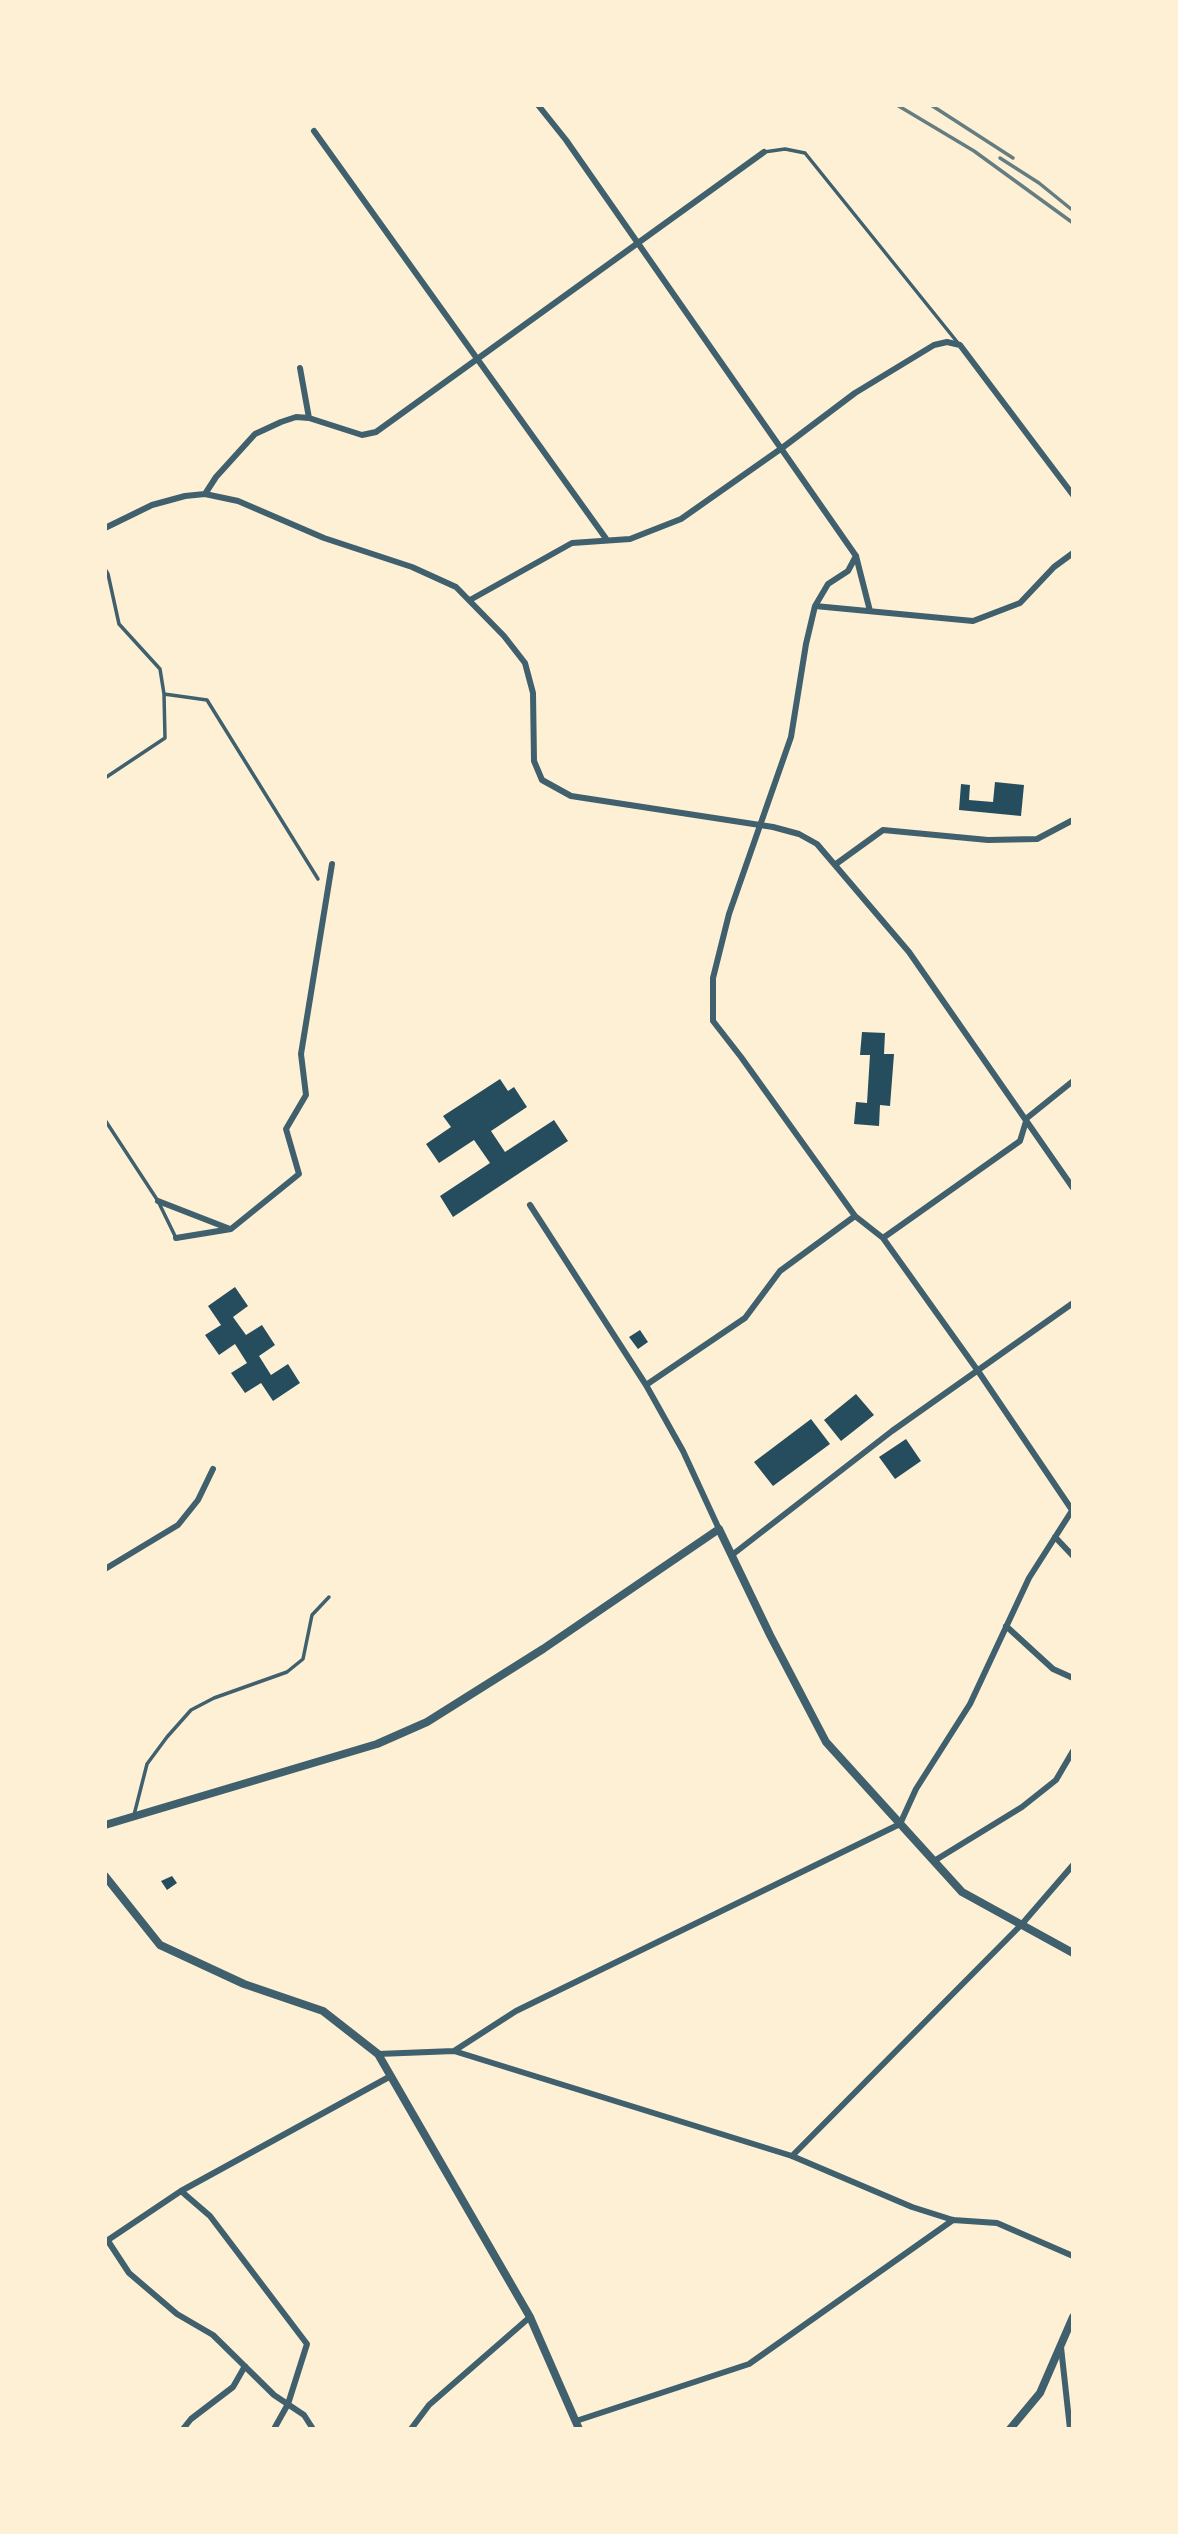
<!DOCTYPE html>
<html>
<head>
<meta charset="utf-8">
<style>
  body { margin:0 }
  #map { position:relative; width:1178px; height:2534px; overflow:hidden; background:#fdf0d5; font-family:"Golos Text",sans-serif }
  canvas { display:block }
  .frame { position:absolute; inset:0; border:107px solid #fdf0d5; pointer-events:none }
</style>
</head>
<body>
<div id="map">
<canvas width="1178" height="2534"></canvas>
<div class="frame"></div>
</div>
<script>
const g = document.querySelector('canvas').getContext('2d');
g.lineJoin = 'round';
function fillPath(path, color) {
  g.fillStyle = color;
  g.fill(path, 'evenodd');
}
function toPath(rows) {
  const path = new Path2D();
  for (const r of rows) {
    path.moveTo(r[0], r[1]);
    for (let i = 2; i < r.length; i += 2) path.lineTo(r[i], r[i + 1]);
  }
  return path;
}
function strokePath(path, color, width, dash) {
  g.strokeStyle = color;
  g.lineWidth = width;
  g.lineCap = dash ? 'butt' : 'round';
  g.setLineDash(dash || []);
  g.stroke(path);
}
fillPath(toPath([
  [995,782,1024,785,1021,816,959,810,961,784,970,785,969,800,993,802],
  [862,1032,885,1033,884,1054,894,1054,890,1106,880,1105,879,1126,854,1124,856,1102,867,1103,870,1055,860,1055],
  [500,1079,508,1091,514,1087,527,1107,491,1131,505,1152,554,1120,568,1141,453,1217,440,1196,490,1163,474,1140,439,1163,426,1144,451,1127,443,1116],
  [235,1287,248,1306,233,1317,246,1335,262,1325,275,1345,259,1356,271,1375,288,1364,300,1383,273,1401,261,1383,245,1393,231,1373,247,1363,235,1344,219,1355,205,1335,221,1325,208,1306],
  [640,1330,648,1342,638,1349,629,1337],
  [856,1394,874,1415,841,1441,824,1420],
  [811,1419,830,1444,773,1486,754,1462],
  [906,1439,921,1461,895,1479,879,1457],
  [172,1876,177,1883,167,1890,161,1881]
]), '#264d5e');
strokePath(toPath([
  [764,152,785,149,805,153,958,343],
  [105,569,108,574,119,624,160,669,164,694,207,700,318,879],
  [105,778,165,738,164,694],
  [105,1120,158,1201,176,1238],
  [134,1815,147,1764,167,1737,191,1710,214,1698,287,1672,303,1659,312,1615,329,1597]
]), '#3f606c', 3.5);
strokePath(toPath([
  [538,105,566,140,856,556,870,611],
  [314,131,607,540],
  [300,368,309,418],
  [205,494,216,477,255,434,281,422,296,417,309,418,362,435,376,432,764,152],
  [105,528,152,505,185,496,205,494,238,501,324,538,412,567,456,587,504,636,525,663,533,693,534,761,542,780,571,796,773,827,799,834,817,844,909,952,1073,1188],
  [470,600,572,543,630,539,681,519,782,448,855,393,934,345,947,342,960,345,1073,495],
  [815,606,828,584,848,571,856,556],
  [836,864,883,830,988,840,1037,839,1073,820],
  [158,1201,230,1229],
  [530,1205,646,1385,683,1451,719,1529],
  [176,1238,231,1229,299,1174,286,1129,306,1095,301,1054,332,864],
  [883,1238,1020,1141,1027,1118,1073,1081],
  [646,1385,745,1318,780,1271,855,1216],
  [1072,1510,978,1371,883,1238,855,1216,741,1057,713,1021,713,978,729,914,791,737,806,644,815,606,973,621,1020,603,1054,567,1073,553],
  [1055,1537,1073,1556],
  [732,1555,892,1431,1073,1303],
  [105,1569,178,1525,198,1500,213,1469],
  [1006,1626,1053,1669,1073,1678],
  [934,1861,1022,1807,1056,1780,1073,1751],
  [454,2051,516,2011,900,1824,916,1789,970,1704,1029,1578,1073,1509],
  [378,2054,454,2051,792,2156,912,2207,953,2220,997,2223,1073,2256],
  [792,2156,1022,1924,1073,1865],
  [181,2191,210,2216,307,2344,288,2404,274,2429],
  [108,2241,129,2273,177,2314,213,2335,274,2395,304,2415,313,2429],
  [105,2242,181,2191,389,2077],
  [1061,2347,1070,2429],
  [576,2421,749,2364,953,2220],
  [183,2429,191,2419,233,2387,245,2366],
  [411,2429,429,2405,530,2317]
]), '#3f606c', 6);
strokePath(toPath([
  [105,1825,377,1744,427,1722,543,1649,719,1529,770,1635,826,1742,962,1892,1073,1953],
  [105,1876,160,1945,244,1984,323,2011,378,2054,530,2317,579,2429],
  [1010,2429,1040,2393,1073,2317]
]), '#3f606c', 8);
strokePath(toPath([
  [897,105,974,151,1073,223],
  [931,105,1013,158],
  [1000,158,1039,183,1071,209]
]), '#657d81', 3.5);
</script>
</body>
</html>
